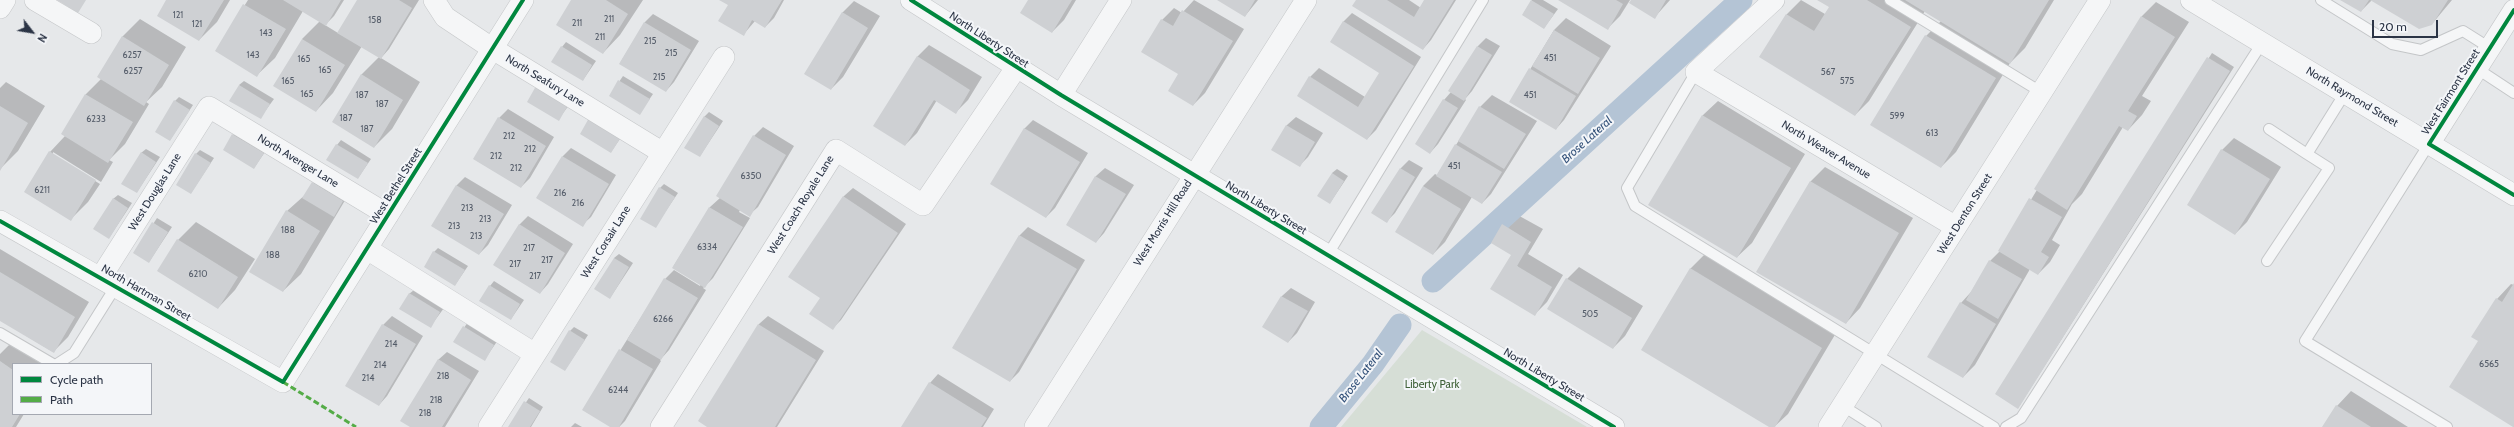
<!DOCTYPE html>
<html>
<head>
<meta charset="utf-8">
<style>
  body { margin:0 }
  #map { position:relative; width:2514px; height:427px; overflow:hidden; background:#e6e8ea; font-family:Cabin,sans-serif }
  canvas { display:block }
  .legend { position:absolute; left:12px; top:363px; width:140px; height:52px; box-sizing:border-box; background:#f4f6f9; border:1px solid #a4a8b1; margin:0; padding:5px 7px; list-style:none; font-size:12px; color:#2b3445 }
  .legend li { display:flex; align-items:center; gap:8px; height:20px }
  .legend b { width:20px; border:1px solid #a4a8b1 }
  .north { position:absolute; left:12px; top:12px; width:40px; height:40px; -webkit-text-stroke:3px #f4f6f9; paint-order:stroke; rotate:121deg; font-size:11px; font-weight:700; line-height:16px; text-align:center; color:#2b3445 }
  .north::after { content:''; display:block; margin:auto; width:14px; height:18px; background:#2b3445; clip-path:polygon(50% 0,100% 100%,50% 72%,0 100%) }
  .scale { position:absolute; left:2372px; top:20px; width:66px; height:18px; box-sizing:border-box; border:2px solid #2b3445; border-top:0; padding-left:5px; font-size:12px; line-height:14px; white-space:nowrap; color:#2b3445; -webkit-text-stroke:3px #f4f6f9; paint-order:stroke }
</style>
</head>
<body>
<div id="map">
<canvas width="2514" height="427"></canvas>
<ul class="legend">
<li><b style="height:5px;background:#00873e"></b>Cycle path</li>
<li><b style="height:5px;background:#54ac47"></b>Path</li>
</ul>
<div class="north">N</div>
<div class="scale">20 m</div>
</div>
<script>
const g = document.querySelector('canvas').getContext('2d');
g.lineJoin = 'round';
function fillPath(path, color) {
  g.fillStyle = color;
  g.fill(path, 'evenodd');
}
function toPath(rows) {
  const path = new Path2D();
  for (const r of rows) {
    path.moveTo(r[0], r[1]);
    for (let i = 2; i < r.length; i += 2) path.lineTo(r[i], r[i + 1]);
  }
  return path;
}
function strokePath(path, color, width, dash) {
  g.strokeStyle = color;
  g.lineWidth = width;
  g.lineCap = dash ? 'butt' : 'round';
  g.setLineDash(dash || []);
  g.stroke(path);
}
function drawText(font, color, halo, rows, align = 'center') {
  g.font = font + ' Cabin,sans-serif';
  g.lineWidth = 4;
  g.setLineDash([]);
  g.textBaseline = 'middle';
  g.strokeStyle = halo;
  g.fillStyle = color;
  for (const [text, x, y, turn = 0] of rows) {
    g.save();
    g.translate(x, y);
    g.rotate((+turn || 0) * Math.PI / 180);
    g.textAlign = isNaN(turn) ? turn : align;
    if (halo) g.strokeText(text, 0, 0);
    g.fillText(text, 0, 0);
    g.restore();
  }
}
fillPath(toPath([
  [1422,330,1587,427,1341,427]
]), '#d6ded6');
fillPath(toPath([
  [167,0,230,0,217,22,199,40],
  [248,0,344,0,334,16,325,25,338,33,358,0,419,0,389,49,381,58,420,82,392,129,374,147,361,75,379,57,362,46,333,93,316,111,302,39,320,21,303,11,275,58,257,75,216,51],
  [572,0,643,0,620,35,603,53],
  [721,0,784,0,774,18,765,27,755,21,743,35,729,5],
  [1030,0,1076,0,1064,20,1052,32],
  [1194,0,1244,29,1205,93,1193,105,1180,74,1162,20,1174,8,1182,13],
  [1219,0,1258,0,1245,16],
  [1357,0,1409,0,1421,8,1426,0,1456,0,1431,40,1423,49],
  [1532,0,1543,0,1558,9,1544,28,1523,14],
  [1560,0,1630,0,1620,16,1608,28],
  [1632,0,1670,0,1654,18],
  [1801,0,1825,14,1830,7,1819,0,2054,0,2025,48,2010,63,1956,152,1941,167,1926,36,1941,21,1925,11,1869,101,1855,115,1761,57,1787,14],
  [2342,0,2372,0,2361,11],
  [2372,0,2452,0,2432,24],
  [854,1,880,16,843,77,831,89,842,13],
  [2156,2,2189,22,2142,96,2151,101,2142,115,2128,130,2123,127,2082,194,2072,204,2052,240,2060,245,2050,262,2038,274,2030,269,1975,365,1963,377,1961,303,1971,292,1990,261,2000,251,2142,16],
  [1352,13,1421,57,1376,130,1367,139,1310,77,1319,68,1365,97,1380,73,1343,22],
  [653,14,699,41,674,82,666,91,620,63,645,22],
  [1566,18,1611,46,1564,120,1556,129,1511,101,1554,30],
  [140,19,186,47,162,87,146,102,149,104,125,144,109,160,113,162,101,182,53,152,53,155,100,184,88,202,70,220,50,152,65,136,62,134,86,94,101,79,122,37],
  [1486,38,1500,46,1472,91,1465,99,1466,100,1438,144,1430,153,1444,100,1451,92,1450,91,1478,46],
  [566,42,596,61,583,80,562,47],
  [929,45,982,77,968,100,956,112,937,100,917,133,905,145,917,57],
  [2212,53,2234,67,2018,408,1996,394],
  [623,76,653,94,640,113,610,95],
  [244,81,274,99,260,118,239,85],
  [6,82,45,106,18,151,0,169,0,88],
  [537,87,572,101,558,120],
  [1492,95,1537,121,1491,194,1482,203,1472,197,1445,242,1433,254,1423,186,1435,174,1437,175,1480,107],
  [179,97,193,105,170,140,175,101],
  [1718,101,1805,154,1752,243,1737,257,1650,204,1703,115],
  [508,109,554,137,530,178,521,187,474,159,499,118],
  [709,112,723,121,700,156,704,117],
  [1296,117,1323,133,1308,157,1300,165,1273,149,1287,125],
  [1033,120,1088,153,1055,208,1046,217,1024,129],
  [763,127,794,146,758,207,749,215,740,210,739,212,750,218,713,278,703,288,706,290,669,350,660,360,661,361,625,421,619,427,612,427,583,410,665,279,674,270,700,286,701,284,673,267,710,207,720,198,754,136],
  [237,131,267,149,254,168,233,135],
  [624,133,611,152,581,134],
  [2234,138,2281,167,2247,222,2235,234,2222,150],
  [341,140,371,159,358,178,337,145],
  [571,148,616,175,591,217,582,225,537,198,563,156],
  [146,149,160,157,137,192,141,153],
  [200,150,214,158,191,193,196,154],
  [1409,160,1423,168,1395,213,1386,222,1373,213,1401,168],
  [1825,167,1913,218,1860,308,1846,323,1758,271,1811,181],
  [1105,168,1134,185,1104,233,1096,242,1067,225,1096,176],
  [1337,169,1348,176,1330,203,1332,173],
  [465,177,512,205,488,245,479,254,432,226,457,185],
  [317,179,347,197,301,274,283,291,287,211,306,194],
  [664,184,678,193,655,227,660,188],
  [853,188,906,224,841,320,833,328,821,298,790,277,844,196],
  [118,195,132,203,109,238,113,199],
  [1514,213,1543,229,1528,254,1563,275,1547,302,1535,314,1502,225],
  [528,216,573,244,548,284,540,293,519,225],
  [157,218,172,227,149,262,134,253],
  [196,222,255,259,235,290,218,308,178,240],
  [1028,227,1085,260,1019,372,1010,381,954,348,1020,235],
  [438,248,468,266,455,285,434,252],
  [0,249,89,302,68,337,53,352,0,320],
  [619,254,633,263,610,298,614,258],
  [1705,254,1836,333,1788,414,1774,427,1771,427,1690,269],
  [1579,267,1643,306,1625,336,1613,348,1567,279],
  [494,281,524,300,511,319,490,286],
  [2511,284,2514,285,2514,426,2497,299],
  [1291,288,1315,302,1297,333,1288,342,1264,327,1282,296],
  [414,290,444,308,430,327,409,294],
  [392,316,423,336,387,396,379,405,383,325],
  [768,316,824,351,777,427,709,427,699,421,759,324],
  [468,322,498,340,485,359,455,341],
  [574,327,588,335,565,370,570,331],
  [10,344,42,364,13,364,13,414,24,414,16,427,0,427,0,354],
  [447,352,479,371,445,427,412,427,438,360],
  [938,374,994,409,983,427,902,427,930,383],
  [2351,391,2408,427,2323,427,2337,406],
  [529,398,543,407,531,427,509,427],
  [575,423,582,427,571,427]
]), '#0003');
strokePath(toPath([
  [1433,281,1741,0],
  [1321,427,1373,364,1400,325]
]), '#b4c4d5', 23);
fillPath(toPath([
  [57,0,86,0,78,13],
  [166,0,224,0,199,41,157,16],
  [283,0,341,0,326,26],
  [357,0,399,0,412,8,381,59,337,33],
  [571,0,606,0,628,14,603,54,556,25],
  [719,0,782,0,765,28,752,20,744,36,718,21,728,5],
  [1028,0,1072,0,1052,33,1020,13],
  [1217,0,1255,0,1245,17],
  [1356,0,1387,0,1414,17,1424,0,1454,0,1423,50,1352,6],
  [1531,0,1554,14,1544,29,1522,15],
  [1558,0,1616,0,1623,4,1608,30],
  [1631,0,1666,0,1655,19,1629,3],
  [1817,0,1867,0,1911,27,1855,116,1759,57,1786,14,1814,31,1829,7],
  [1905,0,2049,0,2010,64],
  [2340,0,2369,0,2361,12],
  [2370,0,2448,0,2432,25,2419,29],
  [243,4,286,29,257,77,215,51],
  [1182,10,1233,41,1193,106,1168,91,1178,74,1141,52,1161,19,1173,26],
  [842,12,868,28,831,90,804,74],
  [2141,16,2175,37,2128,111,2137,116,2128,131,2119,126,2067,210,2034,189],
  [1343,21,1414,66,1367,140,1297,96,1309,76,1358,107,1379,73,1330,42],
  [644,22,691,50,666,92,619,64],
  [1554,30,1600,58,1578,94,1532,66],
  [1925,35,1996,78,1941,168,1870,125],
  [122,36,169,65,144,106,97,77],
  [302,39,345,65,316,112,273,86],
  [561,46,592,65,583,81,551,62],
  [1477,46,1492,55,1464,101,1448,91],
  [917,56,970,90,956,114,934,100,905,146,873,126],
  [2207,57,2230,71,2018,409,1995,394],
  [1529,68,1576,96,1556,130,1509,102],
  [361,74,403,100,374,148,332,122],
  [618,80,650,99,640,115,609,96],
  [239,85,270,104,261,119,229,101],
  [536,86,568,105,559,121,527,102],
  [85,94,133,122,108,163,61,134],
  [1443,99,1458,108,1430,154,1415,144],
  [174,100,190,110,170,141,155,132],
  [0,106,28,123,0,171],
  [1479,106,1526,134,1504,169,1458,141],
  [1702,115,1791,168,1737,258,1648,205],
  [704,116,719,126,700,157,684,148],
  [498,117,546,146,521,188,473,159],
  [589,118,621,137,611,153,580,134],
  [1286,125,1315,142,1300,167,1271,150],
  [1024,128,1080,162,1046,218,990,184],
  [232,134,264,153,254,169,223,150],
  [753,135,786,155,750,217,716,196],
  [336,144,368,163,358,179,326,160],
  [1455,144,1502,172,1482,204,1436,176],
  [2221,149,2270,179,2235,235,2187,205],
  [49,151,96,180,71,221,24,192],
  [141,152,156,162,137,193,121,184],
  [195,153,211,163,191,194,176,185],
  [562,156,609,184,583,227,536,198],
  [1400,168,1415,177,1387,223,1371,213],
  [1332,173,1344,181,1330,204,1317,196],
  [1095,176,1126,194,1096,243,1066,225],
  [1810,181,1899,233,1846,324,1756,272],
  [312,182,343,201,334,217,302,198],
  [456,185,504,214,479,255,431,226],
  [1423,186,1461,209,1433,255,1395,232],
  [659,187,675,197,656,228,640,219],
  [843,196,898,233,833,330,809,314,820,298,788,277],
  [113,198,128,208,109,239,93,229],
  [2029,198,2062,217,2041,252,2049,257,2038,275,1998,251],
  [709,207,743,227,705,288,672,268],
  [286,210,320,231,283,292,249,272],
  [152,222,168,232,149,263,133,253],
  [519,224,565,253,540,294,493,265],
  [1502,224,1531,242,1517,266,1552,287,1535,316,1490,289,1511,255,1491,243],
  [1019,235,1077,269,1010,382,952,348],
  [177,239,238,277,218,309,157,271],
  [433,251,465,270,455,286,424,267],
  [614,258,629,267,610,299,594,289],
  [1989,260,2022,279,1998,319,1966,300],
  [1690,268,1822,348,1775,427,1769,427,1641,350],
  [0,272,75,317,54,353,0,321],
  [664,278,698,298,661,360,627,340],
  [1566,278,1632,318,1613,349,1547,309],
  [2514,283,2514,427,2513,427,2449,387,2478,341,2471,337,2496,298,2502,302],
  [489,285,520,304,511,320,479,301],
  [409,293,440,312,431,328,399,309],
  [1281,296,1308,311,1288,343,1262,327],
  [1960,302,1996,324,1963,378,1927,357],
  [382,324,416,344,379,406,345,386],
  [758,324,816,360,775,427,707,427,698,421],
  [463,326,494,345,485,361,453,342],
  [569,330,585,340,565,371,550,362],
  [619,349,653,369,619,427,610,427,582,410],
  [438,359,471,380,442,427,410,427,400,421],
  [0,361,13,370,13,414,20,414,12,427,0,427],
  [929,382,987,418,981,427,901,427],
  [524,401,540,411,530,427,508,427],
  [2336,405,2371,427,2322,427]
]), '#ced0d3');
const lane = toPath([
  [1890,0,2041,92],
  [2321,0,2392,44,2421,50,2463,31,2490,48],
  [2476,68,2514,93],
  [1696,72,1627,188,1635,206,1994,427],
  [2269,129,2307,154],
  [2429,144,2305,341,2447,427],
  [1327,256,1483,0],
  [2267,261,2329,168,2307,154,2345,93],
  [0,333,53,364],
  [57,364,74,353,116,286],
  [1843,406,1876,427],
  [2006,427,2021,418,2262,43]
]);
const street = toPath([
  [35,0,91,33],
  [434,0,445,17,493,49,663,153],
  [911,0,1061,95,1614,427],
  [1774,0,1696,72,1956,227],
  [2191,0,2514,195],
  [0,8,5,0],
  [1061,95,1121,0],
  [2429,144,2514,10],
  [0,221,283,382,523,0],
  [367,249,535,354],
  [101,277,209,107,388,215],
  [489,427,724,57],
  [661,427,836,150,923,205,1016,68],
  [1035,427,1306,0],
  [1829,427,2100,0]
]);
strokePath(lane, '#c4c6c8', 12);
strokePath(street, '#c4c6c8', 22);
strokePath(lane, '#f5f6f7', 10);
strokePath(street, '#f5f6f7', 21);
strokePath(toPath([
  [283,382,356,427]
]), '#54ac47', 3, [6, 3]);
strokePath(toPath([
  [911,0,1061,95,1614,427],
  [2514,10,2429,144,2514,195],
  [0,221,283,382,523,0]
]), '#00873e', 4);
drawText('9px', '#545c69', null, [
  ["121",178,15],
  ["211",609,19],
  ["158",375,20],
  ["211",577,23],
  ["121",197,24],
  ["143",266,33],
  ["211",600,37],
  ["215",650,41],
  ["215",671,53],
  ["6257",132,55],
  ["143",253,55],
  ["451",1550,58],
  ["165",304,59],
  ["165",325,70],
  ["6257",133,71],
  ["567",1828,72],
  ["215",659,77],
  ["165",288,81],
  ["575",1847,81],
  ["165",307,94],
  ["187",362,95],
  ["451",1530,95],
  ["187",382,104],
  ["599",1897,116],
  ["187",346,118],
  ["6233",96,119],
  ["187",367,129],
  ["613",1932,133],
  ["212",509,136],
  ["212",530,149],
  ["212",496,156],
  ["451",1454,166],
  ["212",516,168],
  ["6350",751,176],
  ["6211",42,190],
  ["216",560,193],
  ["216",578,203],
  ["213",467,208],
  ["213",485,219],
  ["213",454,226],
  ["188",288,230],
  ["213",476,236],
  ["6334",707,247],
  ["217",529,248],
  ["188",273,255],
  ["217",547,260],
  ["217",515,264],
  ["6210",198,274],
  ["217",535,276],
  ["505",1590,314],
  ["6266",663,319],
  ["214",391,344],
  ["6565",2489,364],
  ["214",380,365],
  ["218",443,376],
  ["214",368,378],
  ["6244",618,390],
  ["218",436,400],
  ["218",425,413]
]);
drawText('11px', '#2b3445', '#f4f6f9', [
  ["North Liberty Street",989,40,33],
  ["North Seafury Lane",545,81,31],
  ["West Fairmont Street",2451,92,-58],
  ["North Raymond Street",2352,97,31],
  ["North Weaver Avenue",1826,150,31],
  ["North Avenger Lane",298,161,31],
  ["West Bethel Street",396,186,-58],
  ["West Douglas Lane",155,192,-58],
  ["West Coach Royale Lane",801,205,-58],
  ["North Liberty Street",1266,208,31],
  ["West Denton Street",1965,214,-58],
  ["West Morris Hill Road",1163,223,-58],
  ["West Corsair Lane",606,242,-58],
  ["North Hartman Street",146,293,30],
  ["North Liberty Street",1544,375,31]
]);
drawText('11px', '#3f6138', '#f4f6f9', [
  ["Liberty Park",1432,385]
]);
drawText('italic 12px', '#34527a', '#f4f6f9', [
  ["Brose Lateral",1587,140,-42],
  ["Brose Lateral",1361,376,-52]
]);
</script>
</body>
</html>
